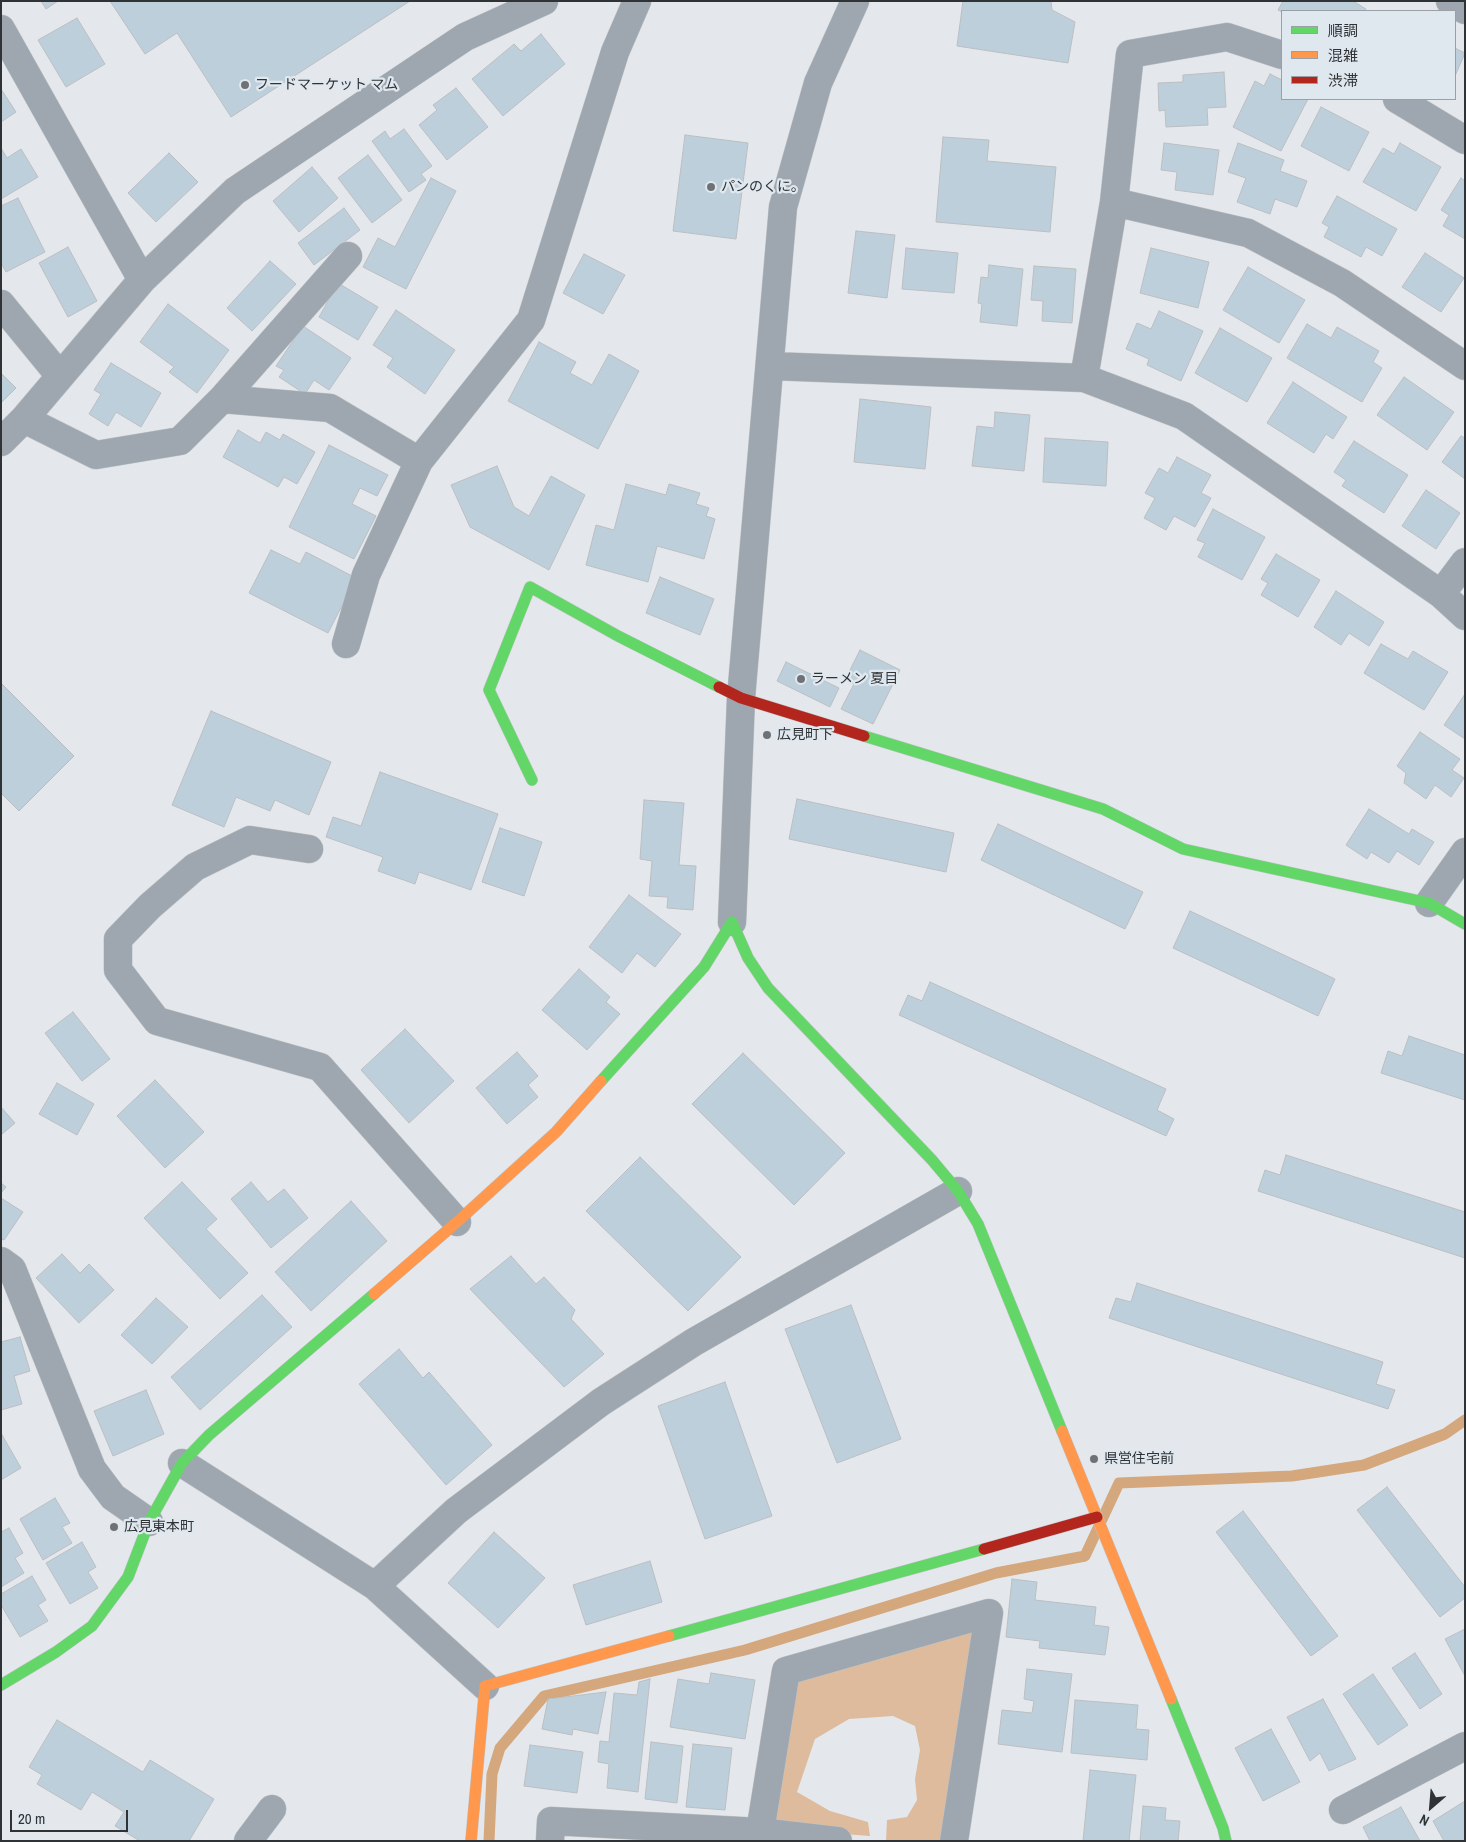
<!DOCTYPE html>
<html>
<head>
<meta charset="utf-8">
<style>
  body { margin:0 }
  #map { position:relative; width:1466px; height:1842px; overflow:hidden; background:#e4e8ec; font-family:"Archivo Narrow","Noto Sans JP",sans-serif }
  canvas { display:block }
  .frame { position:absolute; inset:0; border:2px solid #303335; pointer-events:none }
  .legend { position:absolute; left:1281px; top:10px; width:175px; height:90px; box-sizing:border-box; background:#e0e8ef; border:1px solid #9aa0a5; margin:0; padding:6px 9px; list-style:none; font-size:15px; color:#303335 }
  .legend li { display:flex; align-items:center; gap:10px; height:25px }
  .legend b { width:25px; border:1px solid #9aa0a5 }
  .north { position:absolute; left:1406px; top:1782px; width:50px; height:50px; -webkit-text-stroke:4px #e0e8ef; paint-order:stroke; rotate:207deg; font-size:14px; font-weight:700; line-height:20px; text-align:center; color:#303335 }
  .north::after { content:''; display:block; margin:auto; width:18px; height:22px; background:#303335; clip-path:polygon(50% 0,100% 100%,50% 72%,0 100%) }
  .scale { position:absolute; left:10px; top:1810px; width:118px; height:22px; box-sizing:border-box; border:2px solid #303335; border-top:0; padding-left:6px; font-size:15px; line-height:18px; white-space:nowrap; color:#303335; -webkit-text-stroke:4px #e0e8ef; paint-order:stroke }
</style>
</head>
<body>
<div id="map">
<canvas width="1466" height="1842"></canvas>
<div class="frame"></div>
<ul class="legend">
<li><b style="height:6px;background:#63d668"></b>順調</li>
<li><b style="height:6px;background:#ff974d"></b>混雑</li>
<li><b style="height:6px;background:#b3261e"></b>渋滞</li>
</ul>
<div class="north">N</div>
<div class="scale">20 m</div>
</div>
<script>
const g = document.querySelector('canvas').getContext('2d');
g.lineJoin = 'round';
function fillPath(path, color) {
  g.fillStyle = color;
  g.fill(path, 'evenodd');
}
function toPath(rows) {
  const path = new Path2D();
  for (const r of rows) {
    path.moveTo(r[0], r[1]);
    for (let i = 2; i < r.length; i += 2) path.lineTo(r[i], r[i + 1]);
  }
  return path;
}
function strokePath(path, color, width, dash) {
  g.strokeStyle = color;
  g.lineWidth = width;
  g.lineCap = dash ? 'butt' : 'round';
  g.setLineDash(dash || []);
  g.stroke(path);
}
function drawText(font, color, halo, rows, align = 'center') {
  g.font = font + ' "Archivo Narrow","Noto Sans JP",sans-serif';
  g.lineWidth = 4.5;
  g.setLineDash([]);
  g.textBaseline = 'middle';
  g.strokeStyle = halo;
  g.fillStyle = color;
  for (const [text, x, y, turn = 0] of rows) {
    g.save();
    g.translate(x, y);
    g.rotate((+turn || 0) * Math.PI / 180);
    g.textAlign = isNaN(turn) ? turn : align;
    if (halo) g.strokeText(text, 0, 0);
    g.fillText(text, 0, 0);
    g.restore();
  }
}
fillPath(toPath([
  [974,1625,946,1841,886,1841,887,1820,907,1817,917,1800,915,1779,920,1750,915,1726,893,1716,849,1719,815,1739,797,1792,830,1811,868,1822,870,1836,766,1828,795,1680]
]), '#debb9c');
strokePath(toPath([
  [489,1841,492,1774,500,1748,544,1696,745,1650,996,1573,1085,1556,1119,1483,1292,1476,1364,1465,1445,1434,1465,1420]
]), '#d4a77d', 11);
const building = toPath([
  [41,1,58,1,46,9,41,1],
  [110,1,410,1,231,117,177,33,145,54,110,1],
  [963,1,1051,1,1052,10,1075,22,1068,63,957,46,963,1],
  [1283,1,1353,1,1366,9,1365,11,1282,12,1278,10,1283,1],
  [77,18,105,64,66,87,38,40,77,18],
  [541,34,565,64,503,116,472,79,514,44,521,51,541,34],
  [1455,48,1465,53,1455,76,1455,48],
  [1224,72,1226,107,1207,108,1208,125,1166,127,1165,110,1159,111,1158,83,1183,82,1183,75,1224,72],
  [1270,74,1282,80,1282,99,1308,99,1281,151,1233,127,1255,81,1264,86,1270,74],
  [456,88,488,127,447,160,419,125,437,110,433,105,456,88],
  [1,89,16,112,1,122,1,89],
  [1321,107,1369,132,1349,171,1301,146,1321,107],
  [404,129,432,166,421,174,426,180,409,192,372,141,385,131,390,139,404,129],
  [685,135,748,143,736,239,673,231,685,135],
  [943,137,989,140,987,161,1056,167,1050,232,936,222,943,137],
  [1164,143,1219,150,1213,195,1175,190,1177,172,1161,170,1164,143],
  [1238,143,1284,160,1280,171,1307,181,1297,207,1275,199,1270,214,1237,202,1246,178,1228,172,1238,143],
  [1400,143,1441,167,1416,211,1363,182,1383,148,1394,154,1400,143],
  [1,148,7,158,21,149,38,177,1,199,1,148],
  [169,153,198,182,156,222,128,193,169,153],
  [368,155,402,200,372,223,338,178,368,155],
  [312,167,338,198,299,232,273,201,312,167],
  [431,178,456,191,406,289,363,267,378,238,395,247,431,178],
  [1461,178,1465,181,1465,239,1443,226,1449,215,1441,210,1461,178],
  [1337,196,1397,229,1382,256,1366,247,1361,257,1324,237,1329,227,1322,223,1337,196],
  [18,198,45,252,6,272,1,263,1,206,18,198],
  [344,208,360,230,314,265,298,243,344,208],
  [856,231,895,235,887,298,848,293,856,231],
  [68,247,97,301,68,317,39,263,68,247],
  [906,248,958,253,954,293,902,289,906,248],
  [1151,248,1209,262,1198,308,1140,293,1151,248],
  [1425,253,1464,278,1441,312,1402,287,1425,253],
  [584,254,625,275,603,314,563,293,584,254],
  [270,261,296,284,252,331,227,308,270,261],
  [989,265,1023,269,1017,326,980,322,982,304,978,303,981,277,988,278,989,265],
  [1034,266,1076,269,1072,323,1042,321,1043,301,1031,300,1034,266],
  [1248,267,1305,300,1279,343,1223,310,1248,267],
  [338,283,378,307,358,340,319,317,338,283],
  [168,304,229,350,197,393,169,372,174,367,140,342,168,304],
  [396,310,455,350,425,394,387,367,393,358,373,345,396,310],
  [1159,311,1203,331,1181,381,1147,365,1149,359,1126,349,1137,323,1151,329,1159,311],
  [1307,324,1331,338,1337,327,1379,351,1373,362,1382,368,1362,402,1287,358,1307,324],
  [303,326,351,358,329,390,314,380,305,394,279,377,284,370,276,366,303,326],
  [1220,328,1272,358,1247,402,1195,373,1220,328],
  [539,342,576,362,570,373,592,385,609,354,639,371,598,449,508,401,539,342],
  [111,363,161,393,141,427,116,412,108,426,89,414,101,394,94,390,111,363],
  [1,373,16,388,1,403,1,373],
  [1404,377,1454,412,1427,450,1377,415,1404,377],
  [1293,382,1347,417,1333,439,1326,434,1314,453,1267,423,1293,382],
  [860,399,931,407,925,469,854,462,860,399],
  [995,412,1030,415,1024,471,972,466,977,426,994,428,995,412],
  [238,430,260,443,266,432,280,440,283,434,315,452,297,484,284,477,278,487,223,457,238,430],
  [1461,436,1465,438,1465,479,1442,462,1461,436],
  [1045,438,1108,442,1106,486,1043,482,1045,438],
  [1354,441,1408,475,1384,513,1342,486,1346,480,1334,472,1354,441],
  [329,445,388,475,377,496,360,488,352,504,376,516,354,559,289,527,329,445],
  [1177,457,1211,475,1201,493,1211,498,1195,527,1174,516,1166,530,1144,518,1155,498,1145,493,1159,468,1168,473,1177,457],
  [497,466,514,507,529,516,551,476,585,495,549,570,470,527,451,485,497,466],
  [626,484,666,495,669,484,700,493,696,504,709,508,706,516,715,519,704,559,657,546,648,582,586,565,596,525,614,530,626,484],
  [1426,490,1460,513,1436,549,1402,526,1426,490],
  [1213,509,1265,537,1242,580,1198,557,1205,543,1197,540,1213,509],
  [271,550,300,564,306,552,356,578,328,633,249,593,271,550],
  [1276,554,1320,580,1298,617,1261,595,1268,583,1261,579,1276,554],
  [660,577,714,599,700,635,646,613,660,577],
  [1336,591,1384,622,1369,646,1349,633,1341,645,1314,627,1336,591],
  [1381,644,1408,659,1413,651,1448,672,1424,710,1364,673,1381,644],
  [860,650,900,670,873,724,841,709,854,684,845,680,860,650],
  [786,662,839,688,830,707,777,681,786,662],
  [1,683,74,756,19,811,1,793,1,683],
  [1465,694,1465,739,1444,725,1465,694],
  [211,711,331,762,309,815,275,800,270,811,236,797,224,827,172,805,211,711],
  [1420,732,1460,759,1452,770,1464,778,1451,797,1435,785,1426,799,1404,783,1406,773,1397,766,1420,732],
  [380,772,498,814,471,890,419,872,415,884,378,871,383,857,326,837,333,817,361,826,380,772],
  [797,799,954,833,946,872,789,839,797,799],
  [644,800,684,803,679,865,696,866,693,910,667,908,668,897,649,896,652,861,640,859,644,800],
  [1369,809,1409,834,1412,829,1434,842,1419,865,1397,851,1389,863,1371,852,1367,859,1346,845,1369,809],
  [998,824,1143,892,1125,929,981,860,998,824],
  [500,828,542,842,524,896,482,882,500,828],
  [629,895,681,934,655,967,637,953,622,973,589,947,629,895],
  [1190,911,1335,979,1318,1016,1173,948,1190,911],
  [579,969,610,997,606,1002,620,1014,587,1050,542,1010,579,969],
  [930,982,1166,1089,1157,1110,1174,1119,1166,1136,899,1015,908,995,922,1001,930,982],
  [73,1012,110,1059,82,1081,45,1033,73,1012],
  [405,1029,454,1081,409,1123,361,1070,405,1029],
  [1409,1036,1465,1055,1465,1100,1381,1073,1388,1051,1402,1056,1409,1036],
  [517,1052,538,1076,528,1085,538,1097,507,1124,476,1088,517,1052],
  [743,1053,845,1153,794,1205,692,1104,743,1053],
  [155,1080,204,1132,165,1168,117,1116,155,1080],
  [57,1083,94,1104,77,1135,39,1114,57,1083],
  [1,1107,15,1123,1,1135,1,1107],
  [1286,1155,1465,1212,1465,1258,1258,1191,1265,1170,1280,1175,1286,1155],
  [640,1157,741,1257,688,1311,586,1211,640,1157],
  [182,1182,217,1219,206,1229,248,1273,220,1299,144,1218,182,1182],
  [251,1182,268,1202,284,1189,308,1218,271,1248,231,1199,251,1182],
  [1,1183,6,1187,1,1193,1,1183],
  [1,1198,23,1212,4,1240,1,1239,1,1198],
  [351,1201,387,1241,311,1311,275,1272,351,1201],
  [62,1254,80,1273,89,1264,114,1290,79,1323,36,1278,62,1254],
  [511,1256,536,1284,544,1277,575,1310,571,1319,604,1354,564,1387,470,1289,511,1256],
  [1137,1283,1383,1362,1376,1384,1395,1390,1388,1409,1109,1318,1116,1298,1131,1302,1137,1283],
  [262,1295,292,1327,200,1410,171,1377,262,1295],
  [156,1298,188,1327,152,1364,121,1335,156,1298],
  [851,1305,901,1439,837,1463,785,1329,851,1305],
  [20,1337,30,1371,14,1376,22,1404,1,1410,1,1342,20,1337],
  [399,1349,423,1378,429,1372,492,1445,446,1485,359,1384,399,1349],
  [725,1382,772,1516,705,1539,658,1406,725,1382],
  [146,1390,164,1434,113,1456,94,1411,146,1390],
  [1,1433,21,1468,1,1480,1,1433],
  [1387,1487,1465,1587,1465,1598,1440,1617,1357,1510,1387,1487],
  [55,1498,70,1523,62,1527,72,1543,43,1560,20,1519,55,1498],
  [1243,1511,1338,1636,1311,1656,1216,1532,1243,1511],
  [9,1528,23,1553,15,1558,24,1573,1,1587,1,1532,9,1528],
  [494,1532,545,1578,498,1628,448,1583,494,1532],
  [82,1542,96,1567,88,1572,98,1588,70,1604,46,1563,82,1542],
  [650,1561,662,1602,586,1625,573,1585,650,1561],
  [32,1576,46,1600,38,1605,48,1621,20,1637,1,1605,1,1594,32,1576],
  [1012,1579,1037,1582,1035,1600,1096,1607,1094,1625,1109,1627,1105,1655,1039,1648,1040,1641,1006,1637,1012,1579],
  [1465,1629,1465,1676,1445,1639,1465,1629],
  [1415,1653,1442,1694,1420,1709,1392,1668,1415,1653],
  [1027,1669,1072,1674,1062,1752,998,1744,1002,1710,1032,1713,1034,1701,1024,1699,1027,1669],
  [711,1673,755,1680,745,1739,670,1727,678,1679,709,1684,711,1673],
  [1373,1674,1408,1725,1378,1745,1343,1694,1373,1674],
  [650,1679,638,1792,607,1788,609,1764,598,1762,600,1741,609,1742,614,1693,637,1695,639,1682,650,1679],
  [606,1692,598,1734,573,1729,572,1735,542,1729,548,1699,606,1692],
  [1323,1699,1356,1759,1329,1771,1320,1753,1310,1761,1287,1717,1323,1699],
  [1075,1700,1138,1705,1136,1729,1149,1730,1147,1760,1071,1753,1075,1700],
  [57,1720,143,1772,150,1760,214,1799,189,1841,140,1841,115,1826,124,1812,92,1792,81,1810,37,1784,42,1775,29,1767,57,1720],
  [1271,1729,1300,1782,1263,1801,1235,1748,1271,1729],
  [651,1742,683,1746,677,1803,645,1799,651,1742],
  [693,1744,732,1748,725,1810,686,1807,693,1744],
  [530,1745,583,1752,577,1793,524,1786,530,1745],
  [1090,1770,1136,1775,1129,1841,1083,1841,1090,1770],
  [1465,1801,1465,1841,1444,1841,1433,1821,1465,1801],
  [1143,1806,1166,1808,1165,1820,1180,1821,1178,1841,1140,1841,1143,1806],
  [1401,1807,1420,1841,1370,1841,1363,1827,1401,1807]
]);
fillPath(building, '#becfdc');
strokePath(building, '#bbbec1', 1);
const street = toPath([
  [1450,1,1465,10],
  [1,29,142,280],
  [1397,99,1465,140],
  [1114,202,1248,233,1342,283,1465,366],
  [1,304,60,376],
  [771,366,1084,378,1184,416,1441,594,1465,616],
  [1084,378,1114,202,1130,54,1227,37,1282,55],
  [222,399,330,408,419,461],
  [24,419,96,455,180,441,222,399,348,256],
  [1,442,24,419,142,280,235,191,465,37,544,1],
  [1441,594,1465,562],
  [346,644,366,575,419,461,531,320,615,52,637,1],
  [309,849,250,840,195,867,150,906,118,939,118,970,157,1021,320,1067,457,1222],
  [1429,903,1465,852],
  [732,922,741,698,783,207,818,83,855,1],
  [1,1261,12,1269,92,1469,113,1497,149,1522],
  [182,1463,375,1586,485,1686],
  [375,1586,456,1511,601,1402,694,1342,958,1191],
  [1343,1810,1465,1746],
  [760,1832,786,1671,989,1613,954,1841],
  [248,1841,272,1809],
  [550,1841,551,1821,760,1832,838,1841]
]);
const fast = toPath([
  [864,736,1103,809,1183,849,1429,903,1465,924],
  [532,780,489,690,530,587,618,636,719,687],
  [732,922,748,958,768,988,932,1160,958,1191,978,1224,1062,1431],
  [601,1081,704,967,732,922],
  [669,1636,984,1549],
  [1,1685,56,1652,92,1626,128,1577,149,1522,182,1463,209,1435,374,1294],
  [1171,1699,1223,1828,1226,1841]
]);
const slow = toPath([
  [374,1294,457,1222,556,1132,601,1081],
  [1062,1431,1171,1699],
  [471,1841,485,1686,669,1636]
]);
const jam = toPath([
  [719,687,741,698,864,736],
  [984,1549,1097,1517]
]);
strokePath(street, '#c1c4c7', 29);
strokePath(fast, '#c1c4c7', 12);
strokePath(slow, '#c1c4c7', 12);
strokePath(jam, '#c1c4c7', 12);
strokePath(street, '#9ea7af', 28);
strokePath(fast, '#63d668', 11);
strokePath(slow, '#ff974d', 11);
strokePath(jam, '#b3261e', 11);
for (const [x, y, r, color] of [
  [245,85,5,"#6f7275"],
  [711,187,5,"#6f7275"],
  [801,679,5,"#6f7275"],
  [767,735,5,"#6f7275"],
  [1094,1459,5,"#6f7275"],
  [114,1527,5,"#6f7275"]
]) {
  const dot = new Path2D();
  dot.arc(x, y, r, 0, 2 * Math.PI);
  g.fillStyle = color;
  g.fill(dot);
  strokePath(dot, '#e0e8ef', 2);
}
drawText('14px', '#303335', '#e0e8ef', [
  ["フードマーケット マム",255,85],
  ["パンのくに。",721,187],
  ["ラーメン 夏目",811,679],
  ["広見町下",777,735],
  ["県営住宅前",1104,1459],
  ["広見東本町",124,1527]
], 'left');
</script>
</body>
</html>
